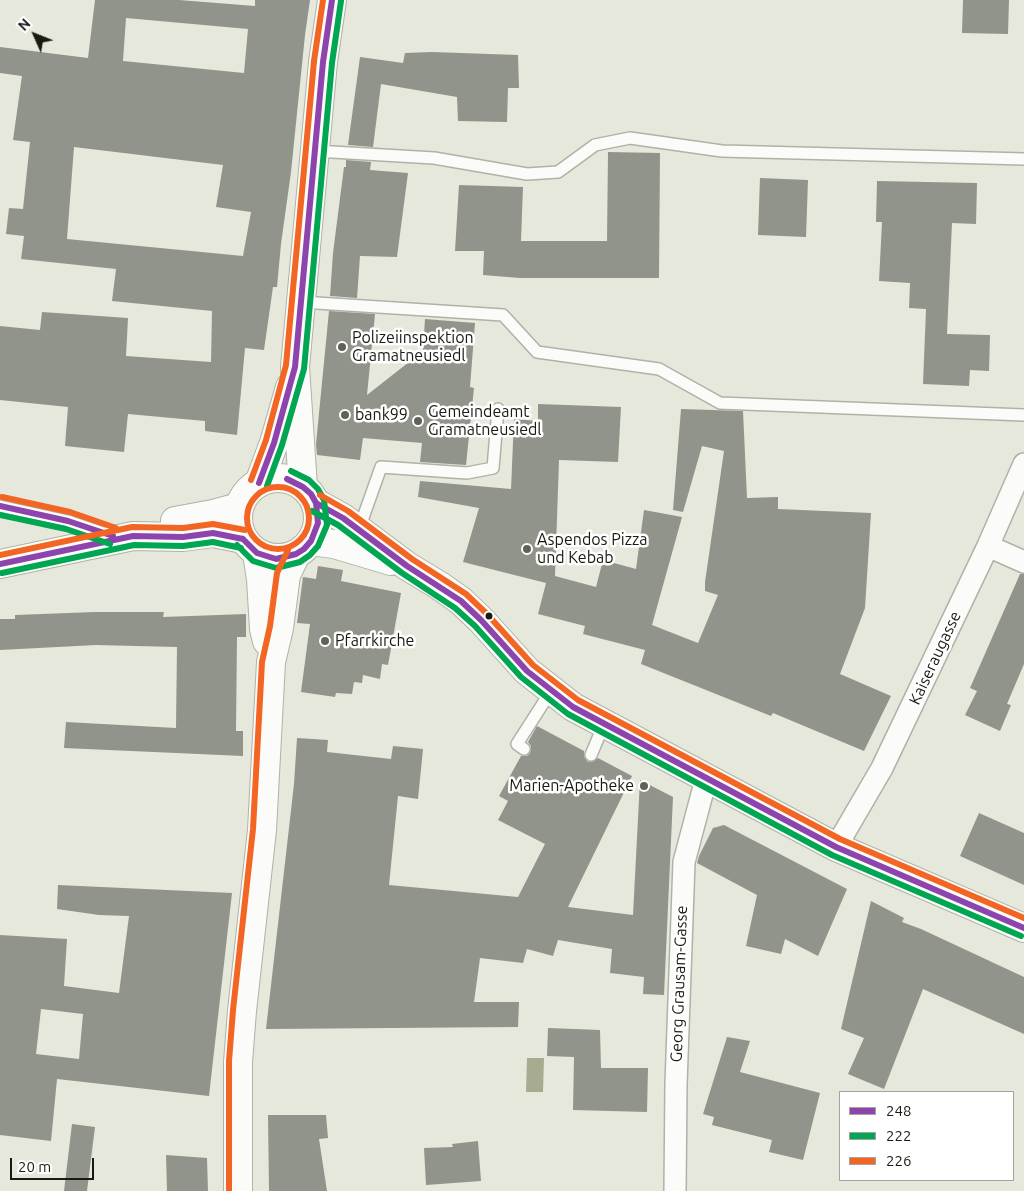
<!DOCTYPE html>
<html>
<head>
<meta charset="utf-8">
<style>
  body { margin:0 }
  #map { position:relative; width:1024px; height:1191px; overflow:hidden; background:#e5e8db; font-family:Ubuntu,sans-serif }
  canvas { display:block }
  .legend { position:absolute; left:839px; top:1091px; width:175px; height:90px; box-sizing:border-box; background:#fff; border:1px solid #a3a3a0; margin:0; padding:6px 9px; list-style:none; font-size:15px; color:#191a12 }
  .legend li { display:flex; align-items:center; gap:10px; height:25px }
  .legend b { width:25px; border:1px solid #a3a3a0 }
  .north { position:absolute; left:10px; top:10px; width:50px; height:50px; -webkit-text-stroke:4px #fff; paint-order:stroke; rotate:314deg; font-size:14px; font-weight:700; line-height:20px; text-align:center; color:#191a12 }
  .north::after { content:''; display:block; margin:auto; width:18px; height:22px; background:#191a12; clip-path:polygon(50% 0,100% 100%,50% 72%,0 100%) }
  .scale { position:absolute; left:10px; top:1158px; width:84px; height:22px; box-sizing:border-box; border:2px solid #191a12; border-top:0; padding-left:6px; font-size:15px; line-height:18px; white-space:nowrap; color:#191a12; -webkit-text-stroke:4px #fff; paint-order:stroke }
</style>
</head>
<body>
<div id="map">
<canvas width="1024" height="1191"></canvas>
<ul class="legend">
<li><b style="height:6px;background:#8e44ad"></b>248</li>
<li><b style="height:6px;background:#00a651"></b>222</li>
<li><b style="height:6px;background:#f26522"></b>226</li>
</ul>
<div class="north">N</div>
<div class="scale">20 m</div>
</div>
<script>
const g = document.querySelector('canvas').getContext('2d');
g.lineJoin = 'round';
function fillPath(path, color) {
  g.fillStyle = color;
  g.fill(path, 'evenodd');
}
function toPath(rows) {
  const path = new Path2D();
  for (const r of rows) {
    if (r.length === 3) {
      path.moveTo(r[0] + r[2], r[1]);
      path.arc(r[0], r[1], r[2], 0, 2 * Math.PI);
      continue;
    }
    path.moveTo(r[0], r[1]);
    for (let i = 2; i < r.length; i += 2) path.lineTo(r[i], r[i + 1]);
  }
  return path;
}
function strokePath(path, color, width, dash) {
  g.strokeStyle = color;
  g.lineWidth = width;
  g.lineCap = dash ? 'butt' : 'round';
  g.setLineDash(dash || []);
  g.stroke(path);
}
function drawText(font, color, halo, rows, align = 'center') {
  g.font = font + ' Ubuntu,sans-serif';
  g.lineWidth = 5;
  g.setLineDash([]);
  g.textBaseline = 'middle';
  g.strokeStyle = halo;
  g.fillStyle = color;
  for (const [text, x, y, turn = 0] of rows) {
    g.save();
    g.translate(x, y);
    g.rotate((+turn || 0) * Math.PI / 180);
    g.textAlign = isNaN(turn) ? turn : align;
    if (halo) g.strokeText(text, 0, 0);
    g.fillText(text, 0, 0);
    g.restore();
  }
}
fillPath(toPath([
  [527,1058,544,1058,543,1092,526,1092]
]), '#a7ac91');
fillPath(toPath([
  [95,0,179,0,255,6,255,0,310,0,305,35,291,172,281,244,277,287,273,287,264,350,245,348,237,435,205,431,205,421,128,414,124,452,65,446,68,407,0,400,0,326,40,330,42,312,128,318,126,356,211,362,212,311,112,301,116,269,21,259,24,236,6,234,9,208,23,209,30,142,13,140,22,76,0,73,0,47,88,58],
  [126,18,248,29,244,73,123,61],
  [74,147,223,165,216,207,251,212,243,256,67,239],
  [963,0,1009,0,1008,34,962,33],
  [432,52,518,55,519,88,508,88,507,122,458,121,457,97,381,84,373,147,348,145,360,57,403,63,405,53],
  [608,152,660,153,659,278,520,278,483,275,484,251,455,251,459,185,523,187,521,241,607,241],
  [346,160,371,162,370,170,408,173,397,257,360,256,357,298,330,296,333,253,344,167,346,167],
  [760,178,808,180,806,237,758,235],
  [877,181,977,183,976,224,952,223,947,334,990,335,989,371,970,370,969,386,923,384,926,309,909,308,910,283,879,281,882,222,876,222],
  [329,311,375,314,367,395,423,351,425,319,475,323,470,387,474,388,466,465,420,462,422,443,363,438,360,460,317,455,316,444],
  [538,404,621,407,618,462,559,460,555,576,596,587,603,560,636,569,644,510,682,517,652,625,698,643,718,595,705,591,705,582,724,451,702,446,683,512,673,510,681,409,743,411,747,498,778,497,778,509,871,513,865,608,840,674,891,696,864,751,773,713,771,716,641,664,645,650,583,634,585,626,538,614,546,583,463,562,479,508,418,497,420,481,511,489,514,419,538,421],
  [318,566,343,570,341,581,401,593,388,665,382,664,380,679,363,675,362,683,354,682,352,694,336,693,335,697,301,692,310,624,297,623,303,577,316,579],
  [1020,574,1024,574,1024,664,1007,704,1011,705,1000,731,965,715,977,691,970,688],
  [95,612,164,612,163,617,246,614,246,637,237,637,236,731,243,731,243,756,64,748,66,722,176,728,177,647,96,645,0,650,0,619,15,619,15,615],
  [537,726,584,751,584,756,588,762,592,762,598,758,632,776,568,907,633,915,640,780,673,797,664,995,643,994,644,977,610,973,612,949,558,940,553,956,527,949,523,963,480,958,474,1002,519,1002,518,1027,266,1029,294,784,297,738,328,740,327,752,391,759,393,746,423,749,418,799,398,796,389,885,518,897,545,844,498,820,508,801,499,796,521,756,527,756,530,753,531,746,528,742],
  [979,813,1024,833,1024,885,960,856],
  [724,825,847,889,818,956,785,939,781,954,746,946,757,895,697,863,699,856,713,828],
  [58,885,232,893,209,1096,57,1079,51,1141,0,1135,0,935,67,939,64,986,119,993,129,916,99,915,57,909],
  [41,1009,83,1014,79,1059,36,1054],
  [871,901,904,918,902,922,921,929,1024,977,1024,1034,923,989,884,1089,848,1074,864,1038,841,1029],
  [548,1028,600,1030,601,1068,648,1068,647,1112,573,1110,574,1057,547,1056],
  [727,1037,750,1041,740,1072,820,1093,803,1160,769,1152,772,1140,712,1125,714,1117,703,1114],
  [268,1115,326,1115,328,1138,319,1139,327,1191,269,1191],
  [72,1124,95,1127,87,1191,64,1191],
  [478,1141,481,1181,426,1185,424,1148,453,1147,452,1144],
  [166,1155,207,1158,208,1191,167,1191]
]), '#91948a');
const lane = toPath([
  [315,151,434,158,527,174,558,172,595,145,630,138,722,151,1024,159],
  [301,302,503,315,537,352,659,369,720,403,1024,415],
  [0,506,68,521,109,535],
  [359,529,381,467,467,473,493,468,498,409],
  [524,749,517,744,551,691],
  [591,755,604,724]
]);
const street = toPath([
  [988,546,1024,562],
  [836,847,882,768,988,546,1024,464],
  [675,1191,676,1084,684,862,706,779]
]);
const secondary = toPath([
  [278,518,40],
  [259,483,274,443,290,387],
  [303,487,295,367,323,62,332,0],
  [316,503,343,518,407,566,440,586,461,601,481,620,527,671,573,707,836,847,1024,928],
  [175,521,213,514,239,507],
  [311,541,334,544,391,561],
  [257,553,261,579,264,629,267,641],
  [0,564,133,536,183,537,213,533,243,539],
  [238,1191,238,1062,242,1011,262,830,271,662,279,628,286,575,296,554]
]);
strokePath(lane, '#afb2a7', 14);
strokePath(street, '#afb2a7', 24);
strokePath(secondary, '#afb2a7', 30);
strokePath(lane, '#fbfcfa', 11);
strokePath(street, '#fbfcfa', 21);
strokePath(secondary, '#fbfcfa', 28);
strokePath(toPath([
  [259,483,274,443,295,367,323,62,332,0],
  [316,503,343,518,407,566,461,601,481,620,527,671,573,707,836,847,1024,928],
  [0,506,68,521,113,536],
  [243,539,257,553,276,559,296,554,304,549,311,541,318,523,316,503,311,494,303,487,287,479],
  [0,564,133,536,183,537,213,533,243,539]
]), '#8e44ad', 6);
strokePath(toPath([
  [267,486,282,445,304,369,332,63,341,1],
  [312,511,338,525,402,573,455,608,475,626,521,677,568,714,832,855,1021,936],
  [0,515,66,529,110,544],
  [237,545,253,561,276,568,300,562,310,555,318,546,327,525,324,500,318,489,309,480,291,471],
  [2,573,134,545,183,546,213,542,241,548]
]), '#00a651', 6);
strokePath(toPath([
  [251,480,266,440,286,365,314,61,323,0],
  [278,518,31],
  [320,495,348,511,412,559,466,594,487,614,533,665,578,700,840,839,1024,918],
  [2,497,70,512,116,528],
  [0,555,132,527,183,528,213,524,245,530],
  [229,1191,229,1061,233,1010,253,829,262,662,270,626,277,573,288,550]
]), '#f26522', 6);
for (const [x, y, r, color] of [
  [342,347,5,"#606258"],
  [345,415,5,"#606258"],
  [418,421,5,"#606258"],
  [527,549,5,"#606258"],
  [489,616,4.5,"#191a12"],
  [325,641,5,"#606258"],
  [644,786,5,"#606258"]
]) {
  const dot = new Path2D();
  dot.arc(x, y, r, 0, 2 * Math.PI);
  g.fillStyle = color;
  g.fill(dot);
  strokePath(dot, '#fff', 2);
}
drawText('16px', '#191a12', '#fff', [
  ["Polizeiinspektion",352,338],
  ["Gramatneusiedl",352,356],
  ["Gemeindeamt",428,412],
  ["Gramatneusiedl",428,430],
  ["bank99",355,415],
  ["Aspendos Pizza",537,540],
  ["und Kebab",537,558],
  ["Pfarrkirche",335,641],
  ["Marien-Apotheke",634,786,"right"]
], 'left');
drawText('16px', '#191a12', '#fff', [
  ["Kaiseraugasse",935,658,-65],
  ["Georg Grausam-Gasse",679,984,-88]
]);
</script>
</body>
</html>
